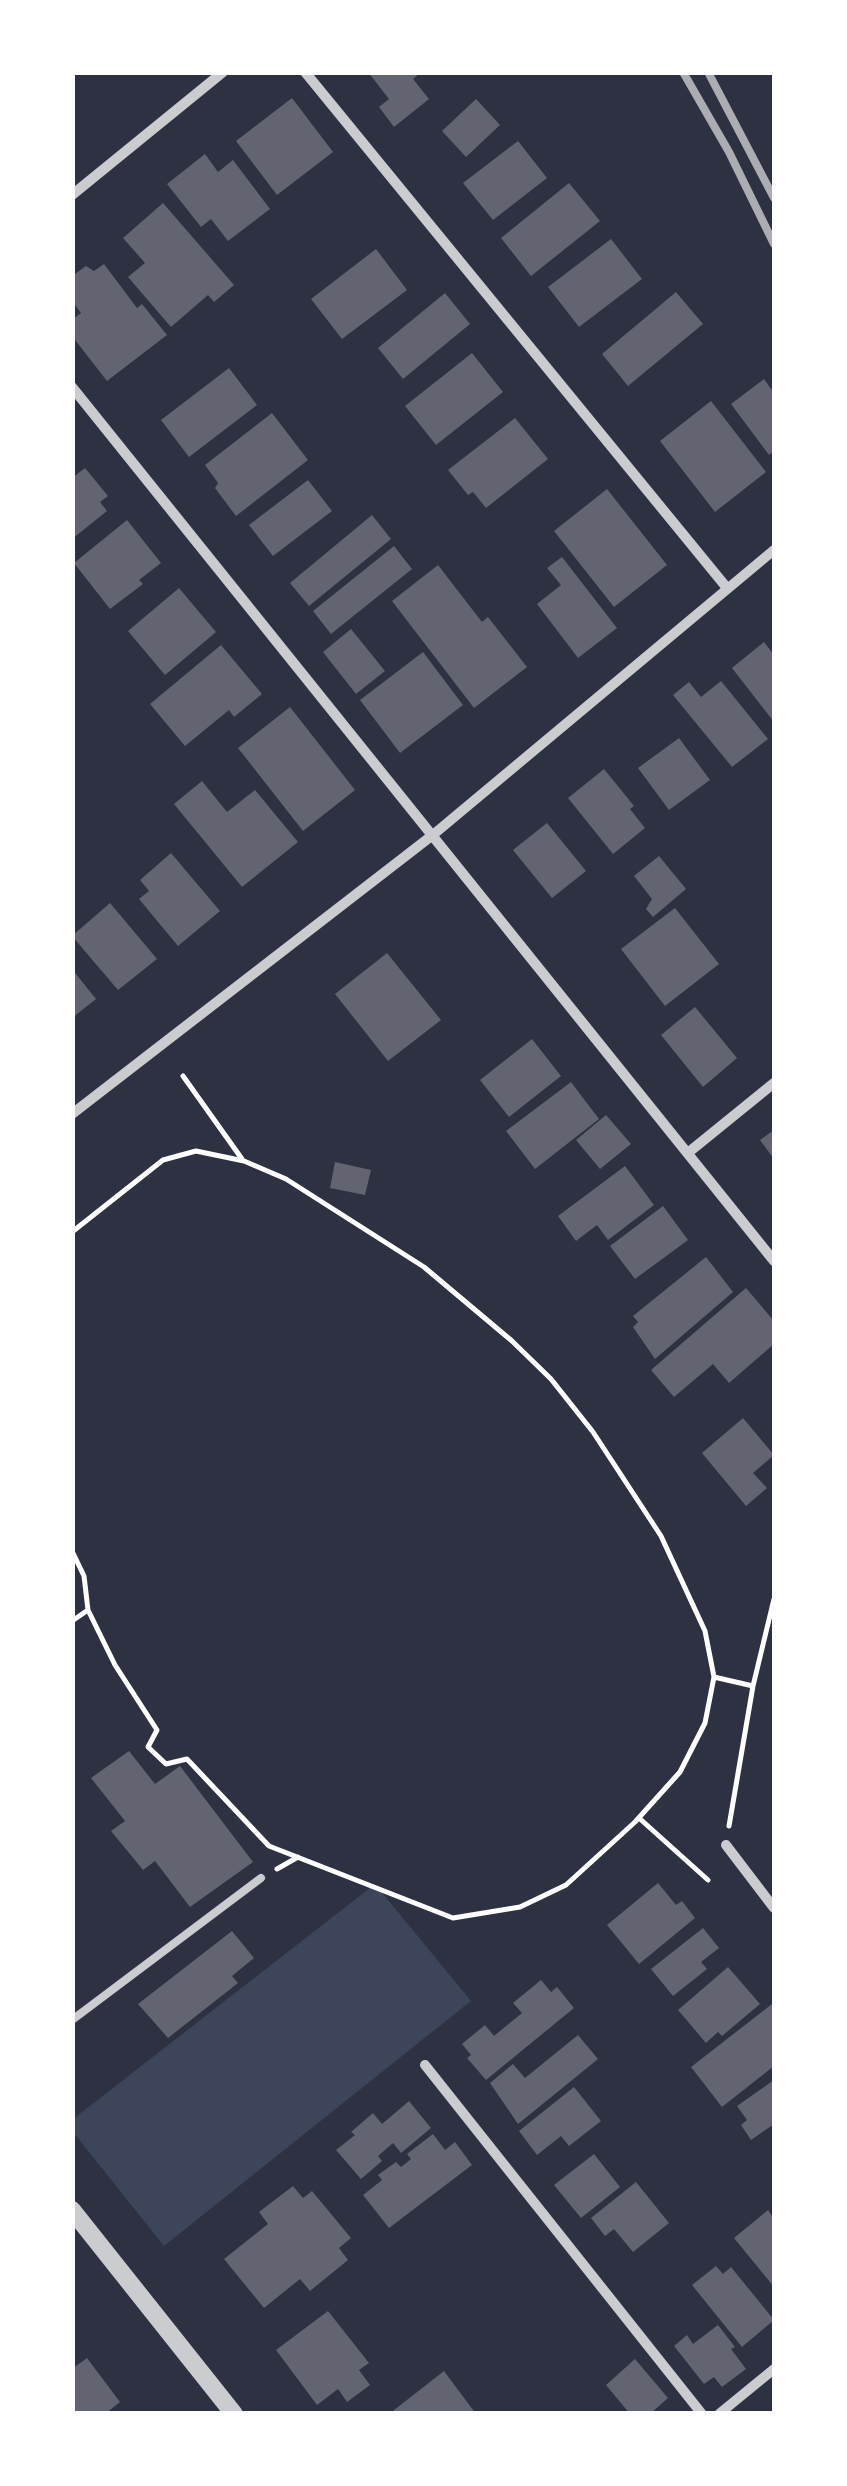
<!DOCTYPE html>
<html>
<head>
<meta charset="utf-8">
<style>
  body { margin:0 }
  #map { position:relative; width:847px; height:2486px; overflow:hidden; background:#2d3142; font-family:Jost,sans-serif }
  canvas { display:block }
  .frame { position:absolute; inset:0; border:75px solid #fff; pointer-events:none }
</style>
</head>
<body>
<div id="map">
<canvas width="847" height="2486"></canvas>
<div class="frame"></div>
</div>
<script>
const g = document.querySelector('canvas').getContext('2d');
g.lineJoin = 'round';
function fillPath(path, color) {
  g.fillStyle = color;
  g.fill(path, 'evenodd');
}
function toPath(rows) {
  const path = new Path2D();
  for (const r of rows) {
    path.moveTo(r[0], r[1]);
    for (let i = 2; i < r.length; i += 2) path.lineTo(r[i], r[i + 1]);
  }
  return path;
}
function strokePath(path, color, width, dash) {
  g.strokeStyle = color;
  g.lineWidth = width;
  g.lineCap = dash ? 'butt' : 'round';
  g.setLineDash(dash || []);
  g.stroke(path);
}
fillPath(toPath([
  [375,1884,471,2001,164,2246,73,2132,73,2119]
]), '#3c4559');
fillPath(toPath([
  [368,72,421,72,413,79,429,99,394,127,379,107,389,99],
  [292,98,333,152,277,195,236,141],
  [476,99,500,125,466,157,442,131],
  [518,141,547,178,493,220,463,183],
  [205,154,218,172,233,160,270,209,228,241,211,219,201,227,167,184],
  [569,183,600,221,531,276,501,238],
  [163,203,234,285,214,302,208,295,171,327,128,277,145,263,123,238],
  [611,239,642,279,579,327,548,287],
  [376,249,407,290,342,339,311,299],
  [104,264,137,308,142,304,167,335,107,381,72,336,72,320,81,313,72,301,72,276,86,266,94,271],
  [676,292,703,324,628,386,602,354],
  [445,293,470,324,403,379,378,348],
  [472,353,503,392,436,445,405,406],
  [229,368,257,405,189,457,161,420],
  [764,379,774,393,774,451,769,455,731,404],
  [711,401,766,472,715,512,660,441],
  [272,413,308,460,236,516,215,488,218,483,205,465],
  [515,418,548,459,486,508,473,492,468,495,448,470],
  [85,468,108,496,100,502,107,511,72,539,72,478],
  [308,480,332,511,273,556,249,525],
  [607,489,667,565,614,607,554,531],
  [372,515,391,539,309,606,290,583],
  [127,520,161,563,139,580,143,584,110,609,74,563],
  [394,546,412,569,331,634,313,611],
  [562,557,617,628,578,658,537,604,561,585,547,568],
  [438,565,482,622,488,617,527,667,474,708,392,601],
  [179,588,216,632,165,675,128,631],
  [351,629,385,671,356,694,323,652],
  [764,642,774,655,774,722,732,668],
  [221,645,262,694,234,717,229,710,185,746,150,704],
  [423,652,463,705,400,753,360,700],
  [721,681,768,739,732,767,673,695,689,682,701,697],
  [290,707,355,790,303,831,238,748],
  [679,738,710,780,669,810,638,768],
  [604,769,634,806,630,809,645,828,613,854,568,798],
  [202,781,227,812,255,790,298,842,242,887,174,804],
  [547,823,586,871,552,898,513,850],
  [171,853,220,911,178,946,139,899,149,891,140,880],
  [659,856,686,889,653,917,646,909,652,899,634,876],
  [110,903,157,959,118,990,72,936],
  [675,908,719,964,665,1006,621,949],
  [387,953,441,1020,388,1061,335,994],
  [72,969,96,999,72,1018],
  [695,1007,737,1058,703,1087,661,1035],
  [532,1039,561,1076,509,1117,480,1080],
  [571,1082,599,1119,535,1169,506,1131],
  [606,1115,631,1144,600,1169,576,1140],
  [774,1130,774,1159,760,1140],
  [335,1162,371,1170,365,1195,330,1188],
  [625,1166,654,1205,608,1240,597,1225,576,1241,558,1216],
  [663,1206,688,1240,635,1279,610,1246],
  [706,1257,733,1292,655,1359,633,1327,638,1322,633,1316],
  [746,1288,774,1321,774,1344,729,1383,713,1364,674,1397,651,1370],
  [743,1418,774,1455,753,1473,767,1488,746,1506,702,1453],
  [129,1751,155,1784,180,1766,253,1862,190,1907,155,1861,143,1870,111,1831,125,1821,91,1778],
  [658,1883,676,1905,682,1901,695,1918,639,1964,607,1925],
  [703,1928,719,1948,701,1962,707,1969,673,1996,651,1969],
  [232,1931,254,1958,232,1976,238,1983,168,2038,138,2004],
  [728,1967,760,2004,722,2036,718,2032,706,2043,678,2010],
  [541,1980,551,1992,557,1987,574,2008,486,2080,467,2058,471,2055,462,2044,485,2025,494,2036,522,2013,513,2003],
  [772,2004,774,2007,774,2066,722,2107,691,2067],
  [578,2035,598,2059,518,2124,490,2083,513,2064,525,2078],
  [774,2080,774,2124,751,2140,741,2125,747,2120,737,2106],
  [574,2087,601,2121,569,2146,561,2136,537,2155,519,2131],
  [409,2101,431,2128,401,2153,393,2143,378,2156,382,2161,361,2179,336,2150,355,2135,351,2132,373,2113,382,2124],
  [433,2134,445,2150,455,2142,472,2165,389,2228,363,2195,382,2180,378,2175,396,2162,401,2167,411,2159,407,2154],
  [594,2154,620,2187,581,2218,554,2185],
  [636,2182,669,2223,633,2252,614,2229,605,2236,591,2218],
  [293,2186,303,2198,312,2191,351,2238,339,2248,348,2260,310,2291,300,2279,264,2308,224,2259,268,2224,259,2212],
  [768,2210,774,2219,774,2287,734,2238],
  [716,2266,723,2274,731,2267,774,2320,742,2347,692,2285],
  [328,2311,369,2363,359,2370,370,2385,347,2402,338,2389,317,2405,276,2350],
  [718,2325,735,2347,731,2349,746,2369,722,2387,714,2377,704,2384,674,2346,687,2335,693,2344],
  [87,2358,120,2402,105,2414,72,2414,72,2369],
  [635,2359,668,2398,650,2414,630,2414,606,2385],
  [444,2371,476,2414,389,2414]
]), '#626471');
strokePath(toPath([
  [183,1076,242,1159],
  [72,1232,163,1160,196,1151,244,1161,286,1179,424,1267,512,1341,551,1379,593,1432,661,1536,705,1631,714,1677,753,1686],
  [72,1551,84,1576,88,1610,115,1665,157,1730,148,1747,166,1764,187,1759,269,1846,453,1918,520,1907,566,1885,635,1822,680,1772,705,1723,714,1677],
  [72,1621,88,1610],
  [639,1818,708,1880],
  [729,1826,753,1686,774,1599],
  [277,1869,298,1857]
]), '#fff', 5);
strokePath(toPath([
  [72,2020,261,1878]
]), '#caccd0', 8);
strokePath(toPath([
  [305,72,727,588],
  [72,195,223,72],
  [72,387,774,1261],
  [72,1114,434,834,774,550],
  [689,1152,774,1083],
  [726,1845,774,1908],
  [425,2065,702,2414],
  [719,2414,774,2369]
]), '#caccd0', 10);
strokePath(toPath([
  [72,2210,234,2414]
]), '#caccd0', 18);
strokePath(toPath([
  [683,72,729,152,774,244],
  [708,72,774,198]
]), '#abadb3', 8);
</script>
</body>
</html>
